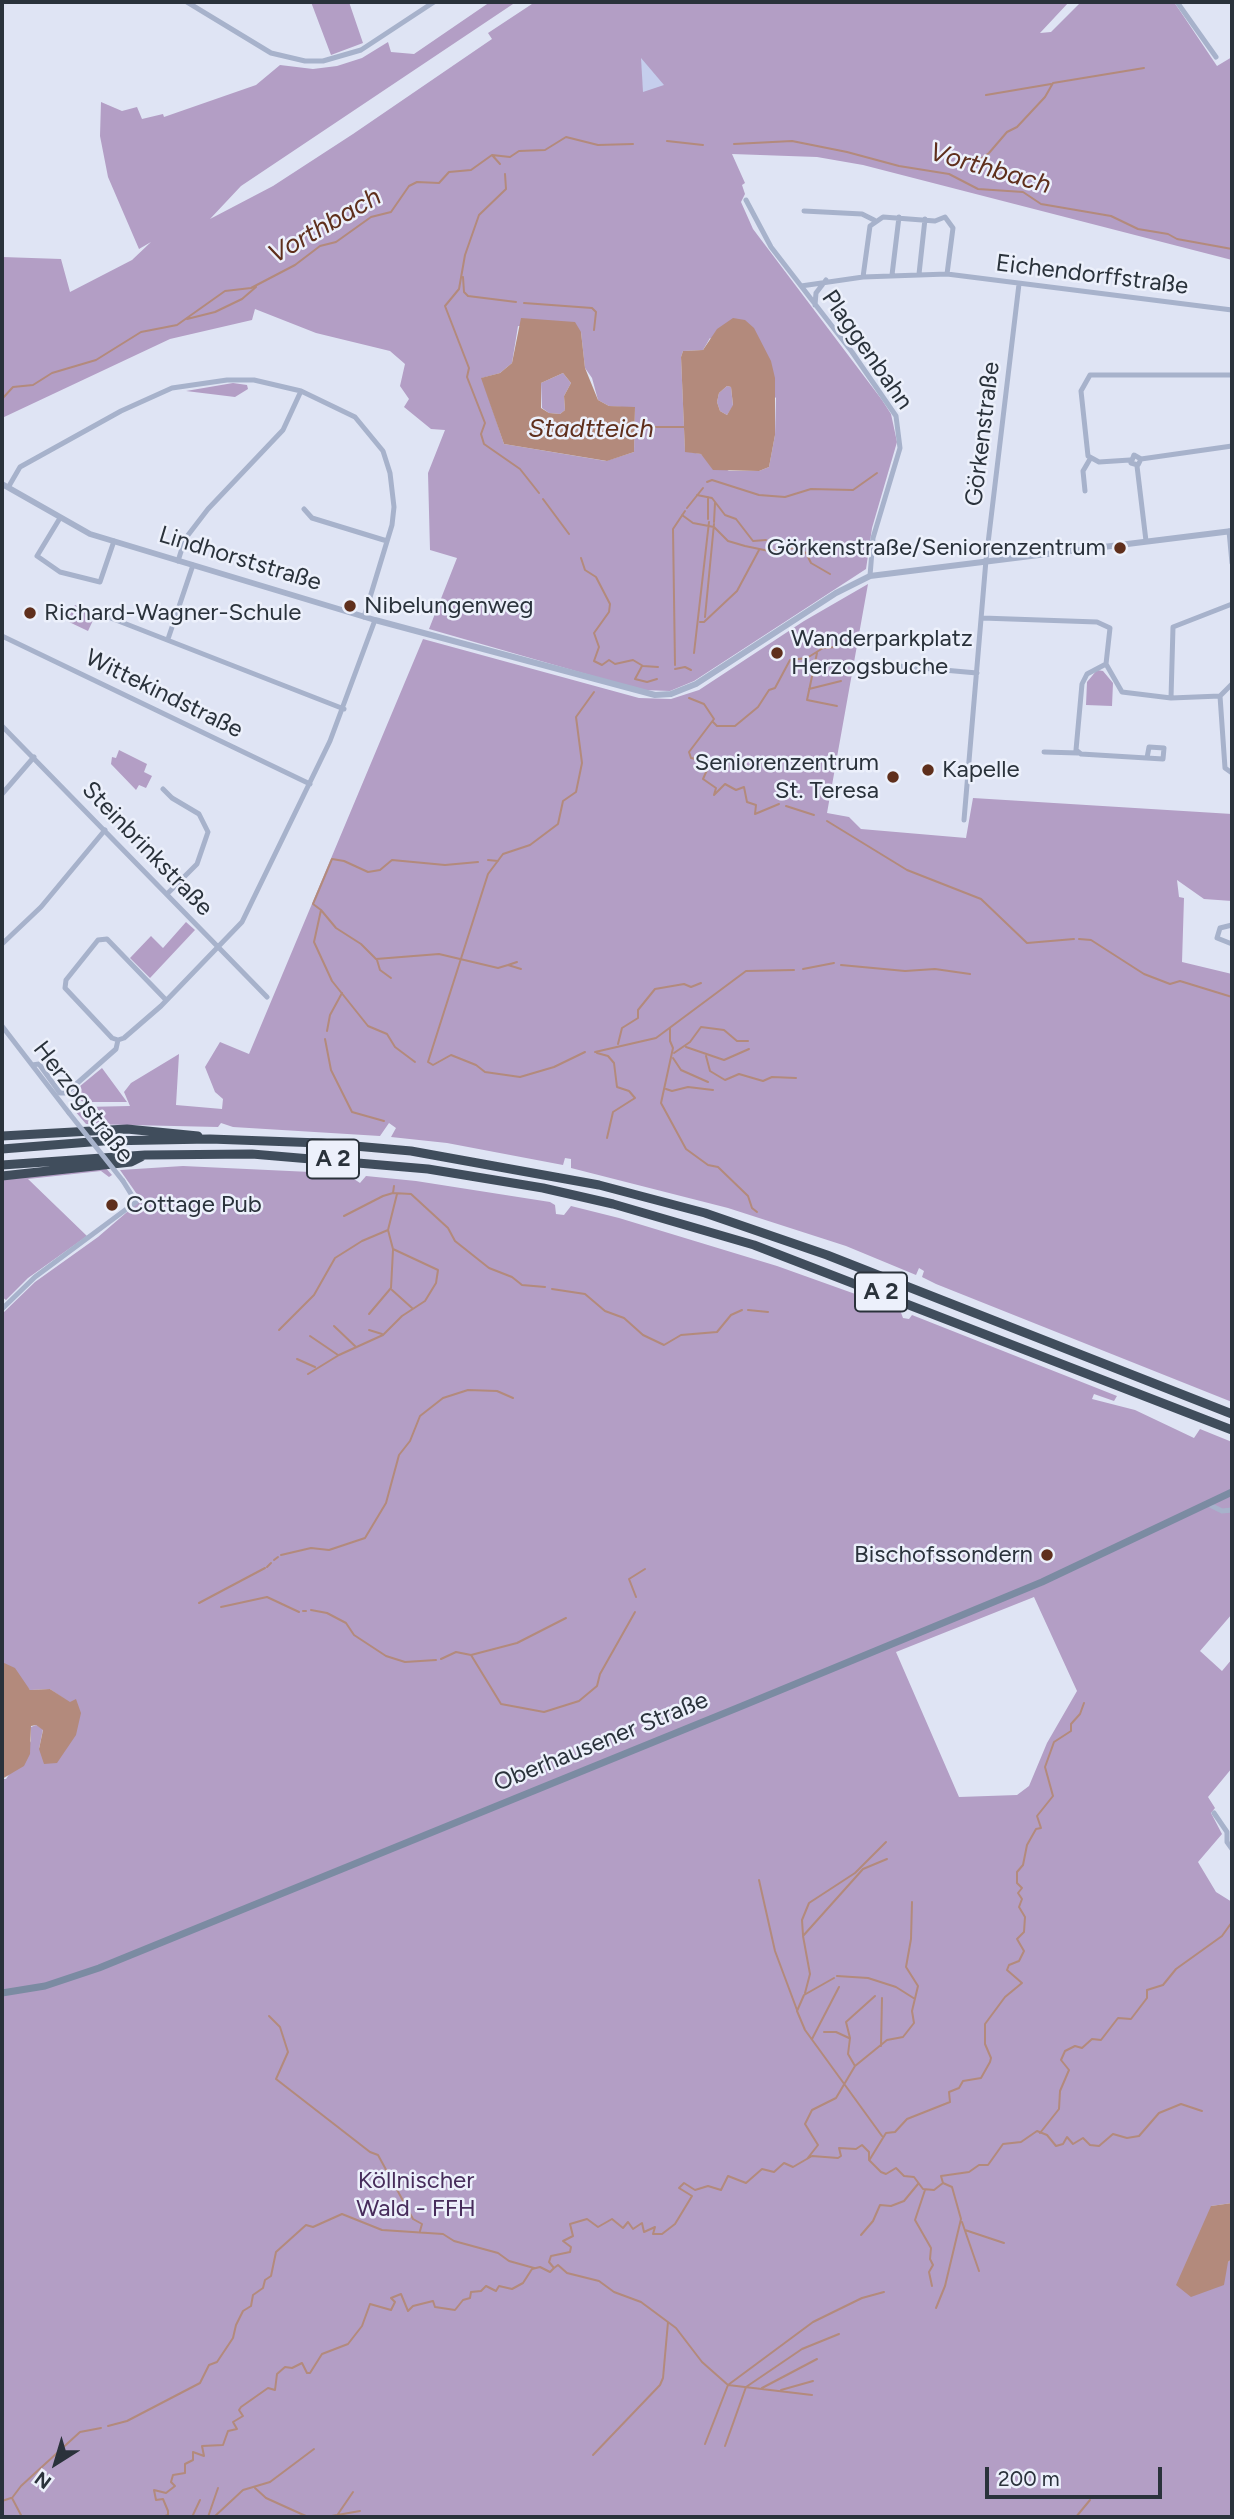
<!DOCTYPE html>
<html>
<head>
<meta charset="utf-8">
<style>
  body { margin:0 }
  #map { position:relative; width:1234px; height:2519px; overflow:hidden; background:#dfe4f4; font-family:Figtree,sans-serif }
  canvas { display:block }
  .frame { position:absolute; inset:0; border:4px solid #2a323b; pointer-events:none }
  .north { position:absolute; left:21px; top:2428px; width:70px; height:70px; -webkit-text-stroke:5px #ecf0fb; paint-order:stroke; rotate:217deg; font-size:19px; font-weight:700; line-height:28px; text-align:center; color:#2a323b }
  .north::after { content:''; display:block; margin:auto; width:24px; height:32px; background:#2a323b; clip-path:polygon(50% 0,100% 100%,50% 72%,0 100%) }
  .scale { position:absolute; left:985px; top:2467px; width:177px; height:32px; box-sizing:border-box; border:4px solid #2a323b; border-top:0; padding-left:9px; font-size:21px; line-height:24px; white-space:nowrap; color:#2a323b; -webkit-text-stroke:5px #ecf0fb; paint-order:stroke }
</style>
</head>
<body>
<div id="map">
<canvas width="1234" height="2519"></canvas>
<div class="frame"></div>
<div class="north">N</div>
<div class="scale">200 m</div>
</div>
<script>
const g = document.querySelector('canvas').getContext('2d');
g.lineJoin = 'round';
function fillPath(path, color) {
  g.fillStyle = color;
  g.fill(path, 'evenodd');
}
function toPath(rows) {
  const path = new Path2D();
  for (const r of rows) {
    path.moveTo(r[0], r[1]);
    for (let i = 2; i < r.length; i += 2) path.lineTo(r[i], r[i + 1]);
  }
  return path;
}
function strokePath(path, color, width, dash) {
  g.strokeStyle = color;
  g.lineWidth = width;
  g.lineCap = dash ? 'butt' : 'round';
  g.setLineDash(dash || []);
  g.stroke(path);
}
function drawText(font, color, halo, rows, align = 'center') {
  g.font = font + ' Figtree,sans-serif';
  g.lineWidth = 5;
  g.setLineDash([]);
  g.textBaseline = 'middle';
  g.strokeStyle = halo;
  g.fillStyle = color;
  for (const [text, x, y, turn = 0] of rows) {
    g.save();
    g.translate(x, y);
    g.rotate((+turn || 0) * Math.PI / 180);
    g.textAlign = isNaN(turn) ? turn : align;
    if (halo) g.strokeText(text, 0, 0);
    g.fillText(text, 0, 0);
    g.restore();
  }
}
fillPath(toPath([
  [311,2,349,2,363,43,331,55],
  [490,2,516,2,241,186,210,219,273,186,353,134,492,39,488,33,535,2,1069,2,1040,33,1051,32,1081,2,1174,2,1217,66,1232,57,1232,260,863,165,817,157,732,154,745,183,742,185,745,194,741,202,753,229,882,400,891,414,897,442,872,528,866,569,694,681,670,691,642,690,429,629,457,558,430,550,428,473,445,430,431,429,404,407,409,399,400,386,405,364,390,351,316,333,255,309,252,320,170,339,2,418,2,257,61,259,70,292,132,260,151,242,139,249,108,177,100,136,101,102,122,111,137,107,142,119,163,114,164,117,256,85,280,65,313,69,337,66,362,58,388,42,391,52,414,54],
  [518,326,581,332,585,368,592,378,598,400,609,406,635,408,634,452,606,461,504,444,482,378,500,373,512,363],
  [710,338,776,398,775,435,769,467,759,471,729,471,701,454,685,451,681,357,683,351,703,350],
  [563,373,571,383,564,396,565,410,560,414,549,413,542,408,541,383],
  [233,383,247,385,248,389,235,397,186,391],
  [727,386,731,387,733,406,727,415,720,411,717,402,719,393],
  [868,584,827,813,849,817,861,829,966,838,973,798,1232,814,1232,901,1204,899,1177,880,1179,897,1184,898,1182,962,1232,974,1232,1402,936,1284,922,1277,924,1271,919,1268,916,1275,846,1246,728,1208,571,1168,571,1159,565,1158,563,1165,447,1143,391,1137,396,1128,389,1123,380,1136,233,1127,221,1123,218,1127,86,1124,75,1111,84,1107,130,1106,124,1092,131,1083,179,1054,176,1105,222,1109,223,1099,215,1092,205,1067,220,1042,249,1054,423,639,639,698,671,699,699,690,804,621],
  [75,605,96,614,88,631,67,621],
  [1097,670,1103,671,1113,683,1112,706,1086,705,1087,682],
  [119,750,147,764,144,772,152,776,146,788,139,785,136,790,111,764,112,757,116,758],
  [186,922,195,930,150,978,130,958,151,936,163,948],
  [102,1068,127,1102,84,1102,68,1096],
  [104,1166,112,1175,109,1177,101,1171,28,1179,87,1236,28,1278,6,1300,2,1297,2,1179],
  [183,1166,353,1174,351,1177,360,1183,366,1176,416,1181,550,1202,555,1205,556,1214,564,1215,571,1206,619,1218,777,1266,900,1310,903,1318,909,1319,912,1315,1117,1396,1114,1401,1094,1394,1092,1399,1135,1410,1194,1438,1200,1429,1232,1442,1232,1614,1200,1651,1222,1671,1232,1659,1232,1768,1208,1797,1215,1808,1211,1813,1222,1834,1198,1862,1216,1892,1232,1902,1232,2203,1211,2206,1228,2262,1232,2259,1232,2517,2,2517,2,1779,6,1779,31,1741,31,1727,36,1725,43,1729,39,1749,70,1703,50,1689,30,1690,2,1662,2,1314,35,1282,98,1237,141,1200,120,1170],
  [1034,1597,1077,1691,1047,1743,1029,1786,1017,1795,959,1797,896,1652]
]), '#b39ec5');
fillPath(toPath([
  [641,58,664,85,643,92]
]), '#c5ceed');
fillPath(toPath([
  [521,318,575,322,581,332,585,368,598,400,609,406,635,407,634,452,607,461,504,444,481,378,500,373,512,363],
  [563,373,571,383,564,396,565,410,560,414,549,413,541,408,541,383],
  [733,318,745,320,754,328,771,361,775,378,775,435,769,467,759,471,713,470,701,454,685,452,681,357,683,351,703,350,717,329],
  [727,386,731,387,733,405,727,415,720,411,717,402,719,393],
  [2,1662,15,1668,30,1690,50,1689,70,1702,76,1699,81,1713,76,1735,57,1763,44,1764,39,1749,43,1730,36,1725,31,1726,30,1754,24,1766,2,1779],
  [1232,2203,1232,2259,1228,2262,1224,2285,1191,2297,1176,2285,1211,2206]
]), '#b38a7c');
strokePath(toPath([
  [986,95,1051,84],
  [667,141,703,145],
  [734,144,792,141,847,152,899,166,949,174,978,189,1023,192,1041,204,1111,216,1138,229,1168,234,1177,239,1232,249],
  [492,155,500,164],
  [972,165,989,153,1007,132,1017,127,1045,97,1053,83,1144,68],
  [505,174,506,189,479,215,465,255,459,289,445,306,469,368,467,377,485,423,481,434,484,444,520,469,539,493],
  [463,277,464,292,468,296,516,302],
  [524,303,592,308,596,312,594,330],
  [187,319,215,312,242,299,256,287],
  [2,399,13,387,33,385,52,373,96,360,141,332,177,325,225,291,251,288,295,265,320,246,336,242,371,217,391,212,409,186,417,182,439,183,449,172,471,170,492,155,510,157,519,151,545,150,566,137,598,145,633,144],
  [636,427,686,427],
  [707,482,712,480,759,495,785,497,811,489,853,490,877,473],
  [697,495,712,498,725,515,736,519,753,541,766,540],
  [708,497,708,519],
  [543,499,569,534],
  [687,508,703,488],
  [682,515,693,523,714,527,728,541,745,546,769,551,795,548,806,553,811,563,830,574],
  [714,522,715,503],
  [581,558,585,570,596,577,610,604,609,612,594,633,599,647,594,661,602,665,609,660,615,664,633,660,643,666,658,667],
  [705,617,714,524],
  [700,622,704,622,737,591,759,550],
  [694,653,709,522],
  [817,653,807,700,837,706],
  [675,665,673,529,685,511],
  [642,666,635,679,647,682,657,679],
  [675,669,685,667,691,670],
  [809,689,841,681],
  [689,698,704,704,714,719,689,752,691,758,701,760,707,770,703,779,716,788,714,795,725,784,736,790,744,787,747,802,756,805,755,814,779,804],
  [713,722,717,726,735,726,758,707,769,690,775,688,790,660,807,658,823,648,835,647,848,635],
  [786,806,814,815],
  [827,821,907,870,981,899,1027,943,1074,939],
  [488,860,498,861],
  [321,910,336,928,361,944,376,959,439,954,498,968,508,965,521,969],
  [1079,939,1091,940,1144,974,1170,984,1180,981,1232,997],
  [377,960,380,970,391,978],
  [508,965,517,962],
  [841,965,905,971,935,969,970,974],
  [803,969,834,963],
  [670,1028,670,1041,673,1048,661,1103,686,1149,708,1165,718,1167,748,1196,752,1208,757,1212],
  [327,1031,330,1015,342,993],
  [325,1039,331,1070,352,1112,384,1121],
  [618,1044,622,1028,638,1018,638,1010,655,989,684,984,691,987,701,983],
  [686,1047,724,1060,749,1049],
  [585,1052,554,1067,520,1077,485,1072,476,1065,451,1055,433,1065,428,1062,488,874,503,854,530,845,558,824,563,801,576,792,582,763,576,717,594,692],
  [595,1052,656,1038,746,971,794,970],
  [597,1053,608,1056,614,1063,617,1087,629,1091,635,1098,613,1112,607,1138],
  [674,1053,690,1042,701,1027,724,1030,737,1041,748,1041],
  [706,1056,710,1071,725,1080,739,1074,763,1081,772,1077,796,1078],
  [673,1058,681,1070,708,1082],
  [415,1062,395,1047,387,1034,368,1026,332,981,314,942,321,910,313,904,332,859,344,861,368,872,380,870,392,860,445,865,478,862],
  [666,1089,672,1091,688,1087,713,1090],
  [394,1186,393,1193,411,1194,448,1228,455,1241,489,1268,512,1277,522,1285,545,1287],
  [344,1216,383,1196,393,1193],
  [552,1289,585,1294,605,1311,624,1318,643,1335,664,1345,681,1335,717,1332,731,1315,742,1310],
  [392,1290,412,1308],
  [748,1310,768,1312],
  [369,1314,391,1288,393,1250],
  [334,1326,356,1347],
  [279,1330,314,1295,335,1258,362,1241,388,1230],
  [369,1330,382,1334],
  [310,1336,338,1355],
  [297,1359,315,1367],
  [308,1374,339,1355,383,1335,402,1316,425,1301,436,1283,438,1270,393,1249,388,1230,397,1194],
  [281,1555,311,1548,329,1550,365,1538,386,1503,399,1455,410,1441,420,1416,443,1398,468,1390,497,1391,513,1398],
  [274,1560,278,1557],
  [267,1567,271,1563],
  [636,1597,629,1579,645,1569],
  [199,1603,265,1568],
  [221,1607,267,1597,299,1612],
  [311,1610,327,1613,346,1623,354,1635,386,1656,405,1662,436,1660],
  [303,1611,306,1611],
  [471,1655,501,1704,544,1712,579,1701,597,1686,600,1674,635,1612],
  [441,1659,456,1652,471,1655,517,1643,566,1618],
  [759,1880,775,1951,797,2010],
  [803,1935,802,1920,809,1903,855,1873,886,1842],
  [837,1976,868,1978,896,1987,915,1999],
  [834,1978,804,1995,797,2011,805,2030,882,2136],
  [805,1993,810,1974,803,1936,863,1869,887,1859],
  [269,2016,280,2027,288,2052,276,2079,370,2152,378,2155,413,2219,422,2224,420,2231],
  [824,2032,836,2032,849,2038],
  [812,2039,839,1987],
  [881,2046,882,1998],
  [855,2066,848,2054,850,2038,846,2022,875,1996],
  [1040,2133,1059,2109,1060,2091,1069,2070,1061,2060,1065,2051,1075,2046,1082,2048,1092,2039,1101,2040,1118,2018,1131,2019,1147,1998,1147,1990,1163,1985,1176,1969,1222,1936,1232,1922],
  [807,2159,818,2145,805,2124,812,2110,836,2098,855,2066,887,2040,903,2037,914,2023,912,2011,918,1986,906,1967,911,1939,912,1902],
  [870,2159,886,2133,895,2132,907,2119,950,2102,949,2092,959,2088,963,2081,981,2078,990,2062,991,2058,985,2044,985,2024,1005,1997,1022,1983,1007,1970,1009,1965,1019,1961,1024,1951,1017,1939,1024,1932,1025,1917,1019,1907,1022,1899,1018,1893,1022,1888,1017,1883,1017,1872,1023,1865,1027,1845,1036,1829,1041,1828,1037,1816,1053,1796,1045,1767,1054,1742,1071,1731,1071,1724,1080,1714,1084,1703],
  [925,2190,915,2220,931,2248,930,2259,933,2265,929,2272,932,2286],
  [962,2222,979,2271],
  [965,2230,1004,2243],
  [861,2235,873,2221,880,2205,891,2206,904,2201,918,2184],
  [554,2268,558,2265,567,2273,599,2281,614,2292,641,2302,676,2328,702,2362,728,2385,812,2395],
  [936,2308,945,2286,961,2219,952,2187,943,2183],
  [762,2388,817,2359],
  [781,2390,813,2381],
  [108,2426,127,2421,200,2383,209,2365,217,2362,233,2338,236,2325,243,2311,251,2306,253,2295,263,2288,265,2280,271,2276,276,2252,306,2225,313,2227,342,2214,382,2230,443,2234,454,2241,498,2253,509,2261,534,2268],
  [705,2444,728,2385,813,2322,862,2298,884,2292],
  [725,2446,746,2387,802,2349,839,2334],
  [593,2455,660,2385,663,2378,668,2322],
  [255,2488,266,2498,308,2517],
  [2,2501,11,2498],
  [22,2517,12,2498,21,2486,80,2432,101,2428],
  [162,2517,168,2515,168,2511,163,2499,156,2500,154,2490,166,2493,175,2486,171,2482,173,2475,185,2473,185,2464,193,2460,193,2452,204,2456,202,2446,223,2445,228,2431,237,2429,233,2422,243,2416,239,2410,241,2407,268,2388,275,2390,277,2374,285,2367,292,2368,302,2363,307,2373,310,2373,322,2354,348,2344,362,2326,370,2304,391,2310,395,2302,391,2298,401,2294,408,2311,413,2306,433,2301,435,2307,455,2310,463,2300,470,2298,471,2292,481,2291,486,2286,496,2291,499,2286,512,2289,523,2283,532,2269,540,2267,550,2272,554,2268,549,2262,551,2256,570,2252,571,2247,563,2241,573,2236,570,2224,587,2219,598,2227,612,2219,623,2228,628,2222,633,2229,642,2223,644,2232,655,2227,653,2234,662,2234,675,2224,692,2196,679,2188,684,2183,695,2190,708,2186,721,2190,728,2176,746,2183,762,2169,774,2172,784,2163,793,2167,812,2156,838,2158,841,2156,839,2148,856,2149,862,2145,869,2152,869,2160,881,2172,886,2174,896,2168,904,2176,914,2177,923,2189,934,2190,943,2183,941,2176,969,2172,979,2165,988,2165,1003,2144,1021,2142,1037,2131,1047,2135,1056,2146,1063,2144,1067,2137,1073,2144,1083,2138,1090,2145,1099,2146,1113,2134,1127,2138,1139,2136,1159,2113,1181,2104,1202,2111],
  [192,2517,200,2500],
  [208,2517,218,2488],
  [214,2517,243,2490,270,2482,314,2449],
  [326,2517,360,2511],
  [336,2517,353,2492],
  [1076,2517,1090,2500]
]), '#b38a7c', 2);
strokePath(toPath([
  [187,2,271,53,305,61,323,61,361,50,434,2],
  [1177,2,1216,57],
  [746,200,771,247,852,352,896,416,900,448,873,538,870,576],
  [804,211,862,214,874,220],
  [919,274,925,219],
  [892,275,899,217],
  [863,277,870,226,883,217,935,221,945,217,953,228,947,274],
  [801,286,863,277,947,274,1232,310],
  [815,305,816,293,826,280],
  [1141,459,1138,465,1131,463,1134,455,1141,459,1232,446],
  [1130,460,1099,462,1088,456,1081,391,1090,375,1232,375],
  [1137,466,1146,541],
  [9,486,20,467,121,411,172,388,227,380,254,380,301,391,355,417,383,451,390,473,394,507,392,525,364,617],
  [1085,491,1083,471,1090,459],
  [304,509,312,518,387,541],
  [60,518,37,556,60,572,100,582,114,541],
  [1229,531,1232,563],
  [178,561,185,539,208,509,283,430,301,391],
  [1232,604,1173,627,1171,698,1220,696,1232,684],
  [98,613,344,709],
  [982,618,1097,622,1110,628,1106,664,1087,674,1082,684,1076,750,1081,754,1163,759,1164,748,1149,747,1147,758],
  [2,636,310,784],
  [168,639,193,565],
  [1106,664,1122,692,1171,698],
  [866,666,888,665,977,673],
  [1220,696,1225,768,1232,773],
  [2,726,267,997],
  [1044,752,1078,753],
  [163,789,172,798,199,814,208,832,197,864,167,894],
  [2,794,34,757],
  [964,820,986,560,1019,284],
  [1232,925,1220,928,1217,938,1232,944],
  [2,944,41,907,105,830],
  [2,1026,69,1113],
  [118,1040,112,1038,65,988,66,980,98,940,107,939,166,1000],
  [32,1065,39,1064,60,1093,66,1093,116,1049,118,1040,124,1038,161,1006,242,922,330,741,375,620],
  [2,1309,35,1277,136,1202,123,1181],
  [1206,1503,1222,1511,1232,1510],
  [1214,1813,1227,1832,1227,1842,1232,1849]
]), '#a7b2cb', 5);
strokePath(toPath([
  [2,484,90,534,375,620,655,695,671,694,696,684,836,593,870,576,1232,531]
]), '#a7b2cb', 6);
strokePath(toPath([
  [2,1993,45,1986,99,1968,742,1706,1042,1582,1232,1492]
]), '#7b8ba2', 7);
strokePath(toPath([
  [2,1136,127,1129,198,1136],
  [2,1149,103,1141,210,1139,321,1143,411,1151,599,1185,705,1213,827,1255,1232,1414],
  [2,1165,145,1155,252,1154,428,1169,543,1188,613,1204,754,1245,1232,1430],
  [2,1176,131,1162,141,1157]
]), '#404d5c', 9);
strokePath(toPath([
  [69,1113,123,1181]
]), '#a7b2cb', 5);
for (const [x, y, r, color] of [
  [1120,548,7,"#5f2f1c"],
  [350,606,7,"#5f2f1c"],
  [30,613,7,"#5f2f1c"],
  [777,653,7,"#5f2f1c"],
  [928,770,7,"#5f2f1c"],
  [893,777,7,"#5f2f1c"],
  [112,1205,7,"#5f2f1c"],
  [1047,1555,7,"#5f2f1c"]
]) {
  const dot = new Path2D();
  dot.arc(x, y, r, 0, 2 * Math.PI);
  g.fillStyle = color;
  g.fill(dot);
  strokePath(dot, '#ecf0fb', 2.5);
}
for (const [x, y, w] of [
  [333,1159,52],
  [881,1292,52]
]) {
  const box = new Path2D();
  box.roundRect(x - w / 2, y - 19.5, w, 39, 5);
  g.fillStyle = '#ecf0fb';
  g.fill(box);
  strokePath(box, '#2a323b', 2);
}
drawText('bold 23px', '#2a323b', null, [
  ["A 2",333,1159],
  ["A 2",881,1292]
]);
drawText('24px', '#2a323b', '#ecf0fb', [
  ["Eichendorffstraße",1092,275,7],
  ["Plaggenbahn",867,350,55],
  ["Görkenstraße",983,434,-83],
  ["Lindhorststraße",240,559,17],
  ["Wittekindstraße",164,694,26],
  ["Steinbrinkstraße",147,849,46],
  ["Herzogstraße",83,1102,52],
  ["Oberhausener Straße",601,1742,-22]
]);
drawText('24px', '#2a323b', '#ecf0fb', [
  ["Görkenstraße/Seniorenzentrum",1106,548,"right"],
  ["Nibelungenweg",364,606],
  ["Richard-Wagner-Schule",44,613],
  ["Wanderparkplatz",791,639],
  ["Herzogsbuche",791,667],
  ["Seniorenzentrum",879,763,"right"],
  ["St. Teresa",879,791,"right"],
  ["Kapelle",942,770],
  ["Cottage Pub",126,1205],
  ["Bischofssondern",1033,1555,"right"]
], 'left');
drawText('24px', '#472c5b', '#ecf0fb', [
  ["Köllnischer",416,2181],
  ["Wald - FFH",416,2209]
]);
drawText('italic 26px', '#5f2f1c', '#ecf0fb', [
  ["Vorthbach",990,169,16],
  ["Vorthbach",325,226,-30],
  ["Stadtteich",591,429]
]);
</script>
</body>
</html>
